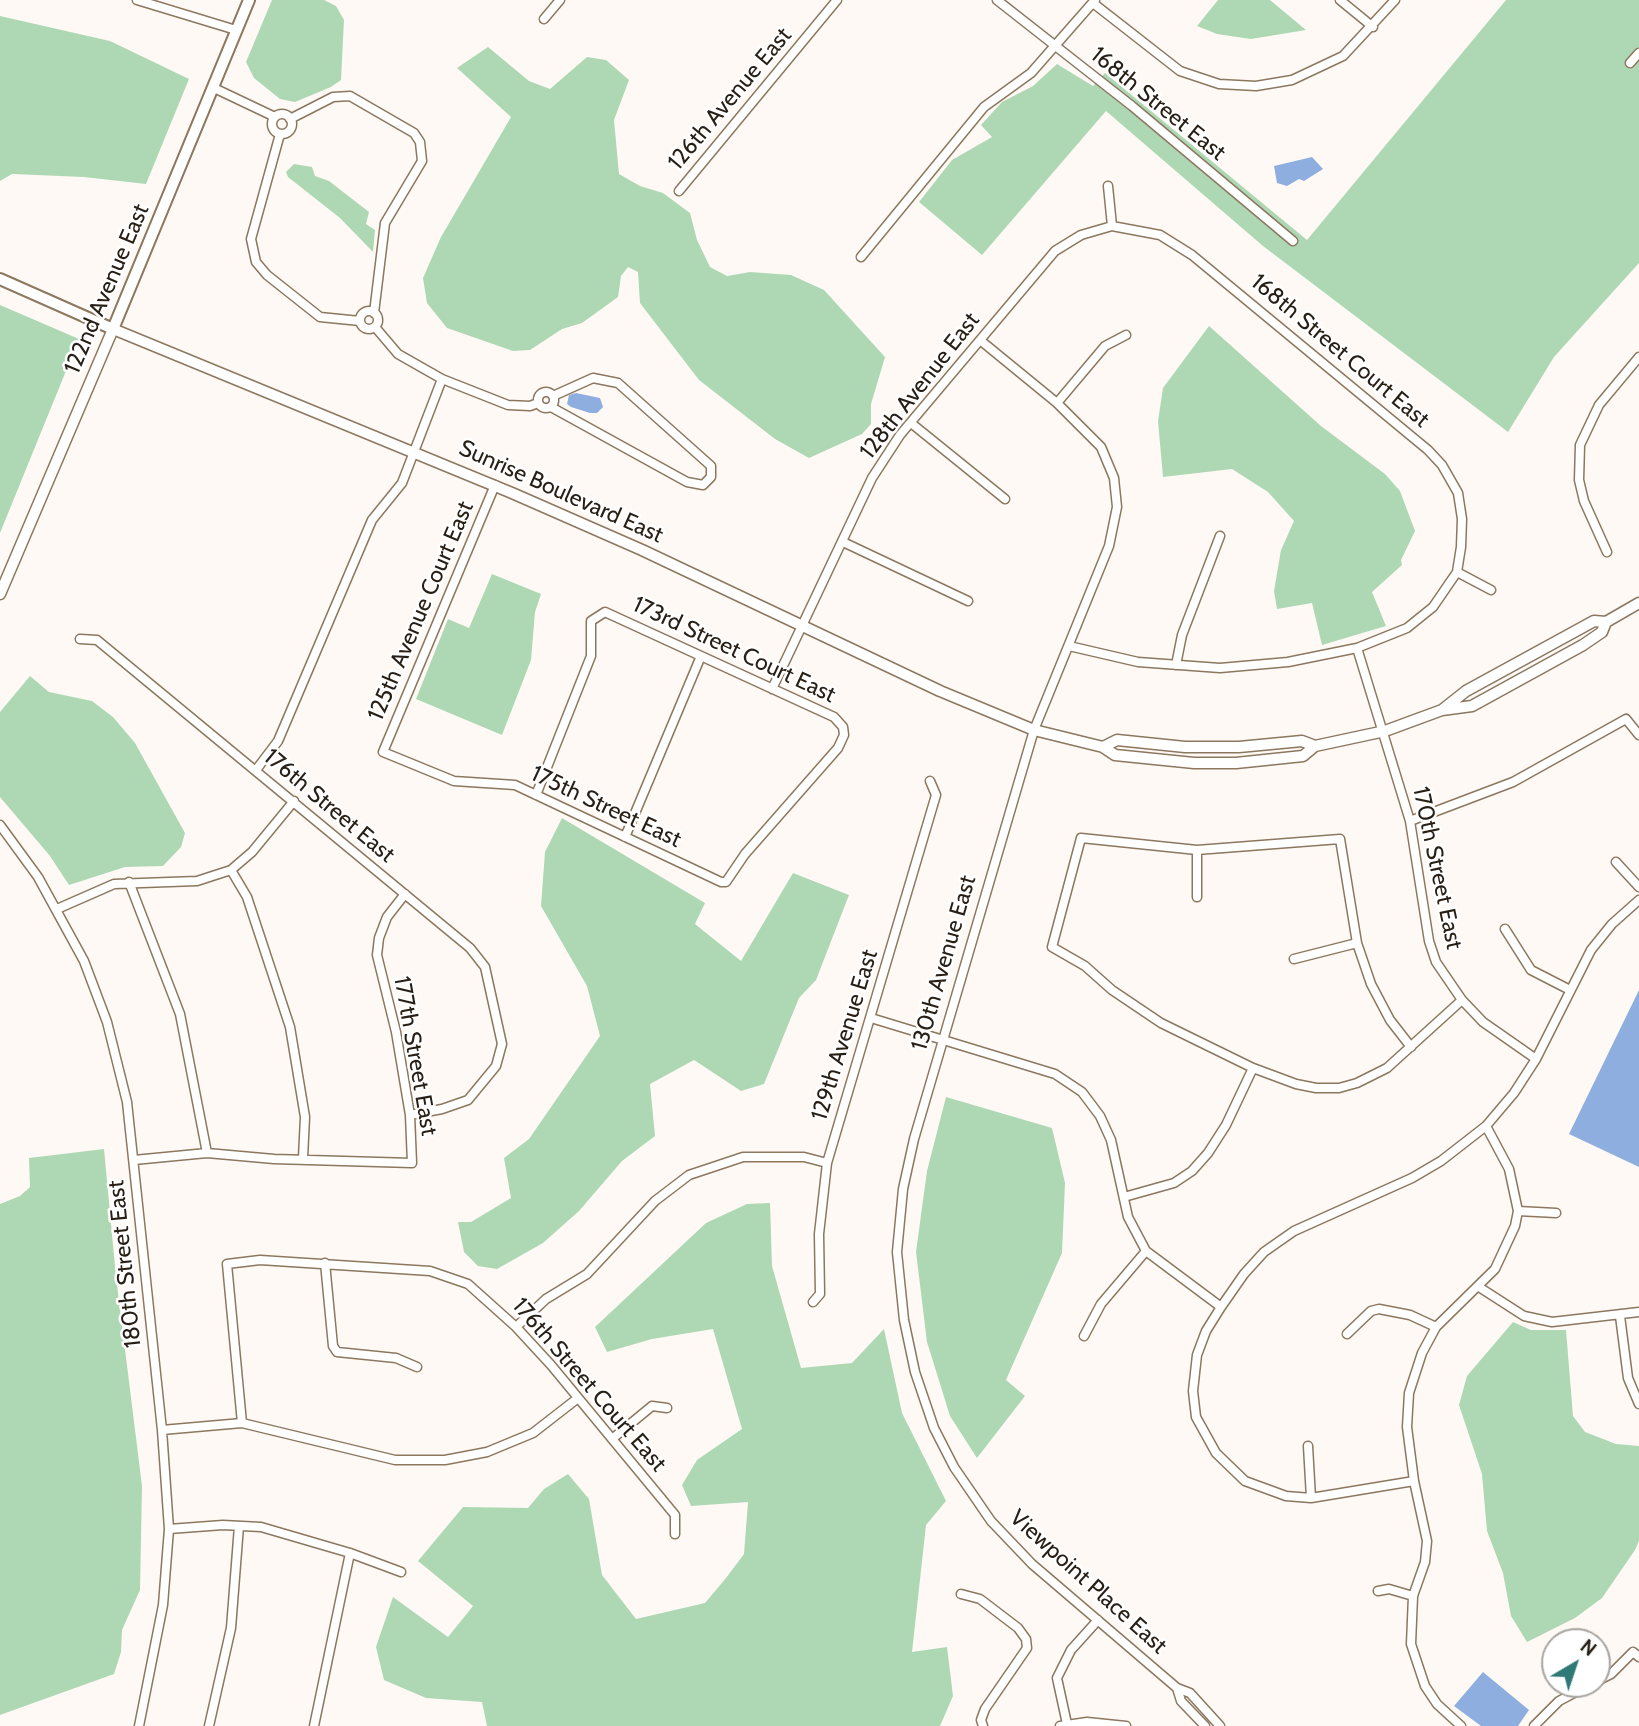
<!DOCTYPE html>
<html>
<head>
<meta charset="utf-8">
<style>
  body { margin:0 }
  #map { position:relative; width:1639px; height:1726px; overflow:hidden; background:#fef9f4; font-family:Cabin,sans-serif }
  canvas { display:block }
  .north { position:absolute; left:1541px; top:1628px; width:70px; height:70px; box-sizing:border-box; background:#fff; border:2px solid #a9a5a1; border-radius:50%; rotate:39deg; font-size:19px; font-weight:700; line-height:28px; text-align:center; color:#271e15 }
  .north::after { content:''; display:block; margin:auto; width:24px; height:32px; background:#2f7977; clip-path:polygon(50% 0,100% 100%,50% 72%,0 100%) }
</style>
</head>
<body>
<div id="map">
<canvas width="1639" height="1726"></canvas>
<div class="north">N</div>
</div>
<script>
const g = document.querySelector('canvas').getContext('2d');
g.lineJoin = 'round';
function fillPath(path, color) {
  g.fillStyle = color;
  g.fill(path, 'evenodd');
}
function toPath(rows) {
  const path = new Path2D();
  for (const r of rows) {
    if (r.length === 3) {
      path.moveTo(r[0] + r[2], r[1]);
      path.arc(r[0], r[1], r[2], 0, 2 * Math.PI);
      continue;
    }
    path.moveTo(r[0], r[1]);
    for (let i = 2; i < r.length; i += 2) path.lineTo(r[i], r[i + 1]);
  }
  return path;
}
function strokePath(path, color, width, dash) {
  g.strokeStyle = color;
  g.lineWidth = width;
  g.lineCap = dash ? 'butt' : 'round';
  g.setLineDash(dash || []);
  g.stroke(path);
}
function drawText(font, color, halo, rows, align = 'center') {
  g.font = font + ' Cabin,sans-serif';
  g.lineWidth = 5;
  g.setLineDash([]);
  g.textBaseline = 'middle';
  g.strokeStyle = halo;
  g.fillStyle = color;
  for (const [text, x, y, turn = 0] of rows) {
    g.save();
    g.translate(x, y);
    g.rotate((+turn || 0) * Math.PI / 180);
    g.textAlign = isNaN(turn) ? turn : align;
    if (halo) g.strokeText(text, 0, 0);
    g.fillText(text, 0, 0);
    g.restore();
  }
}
fillPath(toPath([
  [272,0,324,0,336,6,344,20,341,80,331,87,295,102,280,99,254,78,246,62],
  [1218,0,1270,0,1306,30,1251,39,1217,34,1197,26],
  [1506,0,1639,0,1639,263,1554,357,1508,432,1263,246,1106,111,982,255,919,202,952,160,992,137,981,125,1002,102,1033,86,1057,64,1093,86,1105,73,1307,240],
  [0,16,110,41,189,79,146,184,84,177,12,174,0,181],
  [488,47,529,81,550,89,587,57,606,60,629,80,614,120,619,174,640,186,663,193,690,213,697,240,710,267,727,276,750,272,791,275,824,290,885,357,871,404,871,424,862,434,809,458,775,439,699,380,640,303,638,272,628,267,621,276,618,297,582,323,562,329,530,350,513,351,447,328,427,303,423,278,441,237,511,117,457,68],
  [294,164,312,167,315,176,329,181,369,212,366,224,375,230,373,252,340,218,288,177,286,172],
  [0,305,79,339,0,533],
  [1209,326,1321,426,1385,474,1400,491,1415,531,1401,560,1402,565,1372,592,1386,626,1322,645,1312,603,1277,609,1274,591,1281,550,1294,521,1268,492,1232,469,1163,477,1158,421,1163,388],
  [492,574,541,594,535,612,531,660,502,735,416,699,448,619,469,628],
  [30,676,49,692,92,701,113,717,135,743,185,833,181,847,163,866,125,867,69,885,50,856,0,797,0,712],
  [562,818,705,903,695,924,741,961,793,873,849,895,816,980,799,998,764,1084,741,1091,694,1060,650,1084,655,1136,622,1161,579,1211,543,1243,497,1269,478,1266,464,1252,458,1222,471,1222,511,1198,504,1158,529,1139,600,1036,587,986,541,906,545,852],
  [946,1097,1052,1128,1065,1183,1062,1253,1006,1380,1025,1396,977,1458,950,1416,927,1342,916,1252,927,1171],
  [104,1149,116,1277,142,1486,140,1590,122,1630,121,1652,114,1674,0,1715,0,1204,20,1196,30,1187,29,1158],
  [770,1203,772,1266,801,1368,852,1363,884,1329,902,1413,946,1501,926,1525,912,1652,947,1647,953,1696,940,1726,487,1726,482,1702,426,1698,384,1680,376,1647,393,1597,448,1637,473,1606,418,1561,463,1507,528,1508,544,1489,568,1474,589,1499,602,1575,636,1619,705,1603,726,1578,744,1554,748,1502,691,1506,682,1485,697,1460,742,1429,713,1329,652,1339,607,1352,595,1327,706,1223,747,1204],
  [1513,1322,1531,1330,1566,1330,1573,1416,1585,1432,1616,1444,1639,1446,1639,1541,1635,1550,1602,1598,1575,1618,1527,1642,1511,1616,1503,1573,1487,1531,1482,1474,1459,1405,1467,1376]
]), '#aed8b3');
fillPath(toPath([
  [1312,157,1323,169,1304,181,1299,179,1287,186,1277,183,1274,166],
  [576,393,600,398,603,407,597,413,590,413,571,407,567,404,569,395],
  [1639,990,1639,1167,1569,1134],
  [1483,1672,1529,1710,1518,1726,1481,1726,1454,1706]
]), '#8faee0');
const minor = toPath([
  [137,0,236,30],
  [997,0,1132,106,1293,241],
  [1340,0,1373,27],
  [1093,3,1180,71,1219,84,1256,86,1292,80,1343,56,1395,0],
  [544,19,560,0],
  [1630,63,1639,53],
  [214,88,275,117],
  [282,124,10],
  [290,119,333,97,350,96,414,133,420,142,422,161,385,223,374,313],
  [280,134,251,239,256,262,267,275,320,317,360,321],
  [1108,186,1112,226],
  [679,191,837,0],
  [861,257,984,107,1031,73,1095,0],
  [369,320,9],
  [375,327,398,354,442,379,508,405,530,406,538,403],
  [980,340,1057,403,1101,447,1114,478,1117,507,1109,546,1034,730,914,1139,903,1189,897,1252,904,1320,915,1372,934,1428,954,1467,991,1521,1032,1564,1177,1688,1190,1693,1220,1726],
  [546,400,8],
  [1057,403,1105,346,1126,335],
  [551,407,687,482,703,485,711,477,711,466,618,383,593,378,553,396],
  [911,423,1005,499],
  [495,485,383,752,454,781,515,785,721,882,726,882,745,854,838,748,844,735,843,727,834,717,605,612,591,621,591,656,536,795],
  [843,542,968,601],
  [1607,552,1584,501,1579,480,1580,445,1599,405,1639,357],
  [1457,572,1491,590],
  [80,639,97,640,470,948,485,967,502,1044,496,1066,468,1100,442,1109,410,1115],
  [1357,648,1410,821,1429,941,1436,962,1462,1000,1483,1022,1536,1059],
  [1176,665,1182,635,1220,536],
  [772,689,872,478,900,435,1055,251,1081,235,1112,226,1160,235,1192,255,1428,450,1442,465,1458,493,1462,519,1461,547,1457,572,1433,607,1407,628,1357,648,1288,662,1220,668,1138,662,1069,646],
  [256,770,278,741,372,520,402,483,442,379],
  [1410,821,1513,782,1626,719,1639,735],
  [0,825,38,877,84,961,107,1022,127,1102,162,1430,169,1529,163,1605,139,1726],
  [625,837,701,656],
  [1197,850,1197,897],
  [1616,862,1639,887],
  [231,870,247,897,290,1027,305,1117,303,1158],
  [129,882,180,1014,207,1153],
  [57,909,114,884,197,881,231,870,252,852,294,801],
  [1505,929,1531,970,1570,990],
  [1294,959,1357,943],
  [871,1018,1055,1074,1082,1092,1100,1116,1111,1140,1128,1217,1146,1251,1221,1307],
  [1253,1068,1161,1023,1112,990,1085,966,1052,947,1081,838,1197,850,1340,839,1357,943,1371,984,1390,1020,1411,1047],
  [1486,1126,1509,1169,1518,1211,1556,1213],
  [134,1160,207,1153,274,1159,412,1163,410,1115,396,1032,377,955,379,938,387,917,405,894],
  [1124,1197,1174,1183,1192,1171,1208,1153,1226,1125,1253,1068,1296,1084,1316,1088,1339,1088,1357,1083,1387,1068,1462,1000],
  [325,1263,333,1346,337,1352,396,1358,417,1367],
  [1479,1287,1524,1316,1552,1322,1639,1312],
  [813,1302,820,1294,819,1234,827,1163,936,795,930,781],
  [1620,1316,1628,1378,1639,1404],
  [516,1327,546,1299,587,1274,655,1201,689,1175,743,1157,804,1157,827,1163],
  [1347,1334,1371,1311,1379,1309,1410,1315,1436,1327],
  [1084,1336,1101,1304,1146,1251],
  [242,1423,227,1264,260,1260,430,1271,468,1284,516,1327,551,1365,675,1515,675,1534],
  [162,1430,242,1423,395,1460,445,1460,487,1452,533,1433,578,1398],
  [612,1439,652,1406,667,1408],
  [1308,1446,1311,1498],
  [1414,1481,1311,1498,1286,1496,1245,1481,1216,1453,1196,1417,1193,1391,1197,1355,1206,1331,1221,1307,1244,1274,1264,1252,1294,1231,1412,1178,1441,1161,1486,1126,1514,1093,1536,1059,1591,950,1612,924,1639,900],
  [169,1529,223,1525,261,1527,350,1553,401,1572],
  [1378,1591,1389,1589,1413,1596],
  [961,1594,980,1599,1018,1628,1026,1639,1027,1648,985,1709,981,1720,983,1726],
  [1597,1681,1611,1674,1633,1652,1639,1657],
  [1177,1688,1181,1701,1205,1726],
  [1067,1724,1057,1678,1071,1650,1098,1620],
  [209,1726,231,1628,239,1526],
  [314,1726,350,1553],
  [1060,1726,1087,1722,1126,1726],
  [1461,1726,1437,1704,1425,1686,1411,1644,1413,1596,1425,1562,1427,1541,1414,1481,1407,1427,1409,1393,1422,1353,1436,1327,1495,1269,1515,1226,1518,1211],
  [1534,1726,1559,1701,1591,1684]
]);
const tertiary = toPath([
  [0,594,113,329,512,493,642,550,940,691,1034,730,1103,747,1115,755,1194,763,1236,763,1303,756,1315,746],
  [1442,710,1466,691,1594,621,1606,622],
  [1103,747,1117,740,1185,747,1239,747,1302,741,1315,746,1385,731,1442,710,1472,706,1583,645,1602,632,1606,622,1639,603]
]);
const secondary = toPath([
  [0,279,113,329,249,0]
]);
strokePath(minor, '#8c775f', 11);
strokePath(tertiary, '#8c775f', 13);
strokePath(secondary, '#8c775f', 14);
strokePath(minor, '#fff', 8);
strokePath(tertiary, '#fff', 10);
strokePath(secondary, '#fff', 10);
drawText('23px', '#271e15', '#fff', [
  ["126th Avenue East",730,99,-50],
  ["168th Street East",1158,104,39],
  ["122nd Avenue East",107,289,-67],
  ["168th Street Court East",1340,351,40],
  ["128th Avenue East",920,386,-52],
  ["Sunrise Boulevard East",561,492,24],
  ["125th Avenue Court East",421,611,-67],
  ["173rd Street Court East",734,650,25],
  ["176th Street East",329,806,40],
  ["175th Street East",606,807,25],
  ["170th Street East",1437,868,78],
  ["130th Avenue East",944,963,-74],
  ["129th Avenue East",845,1035,-73],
  ["177th Street East",415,1056,80],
  ["180th Street East",125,1264,-96],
  ["176th Street Court East",589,1385,49],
  ["Viewpoint Place East",1088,1582,42]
]);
</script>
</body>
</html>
